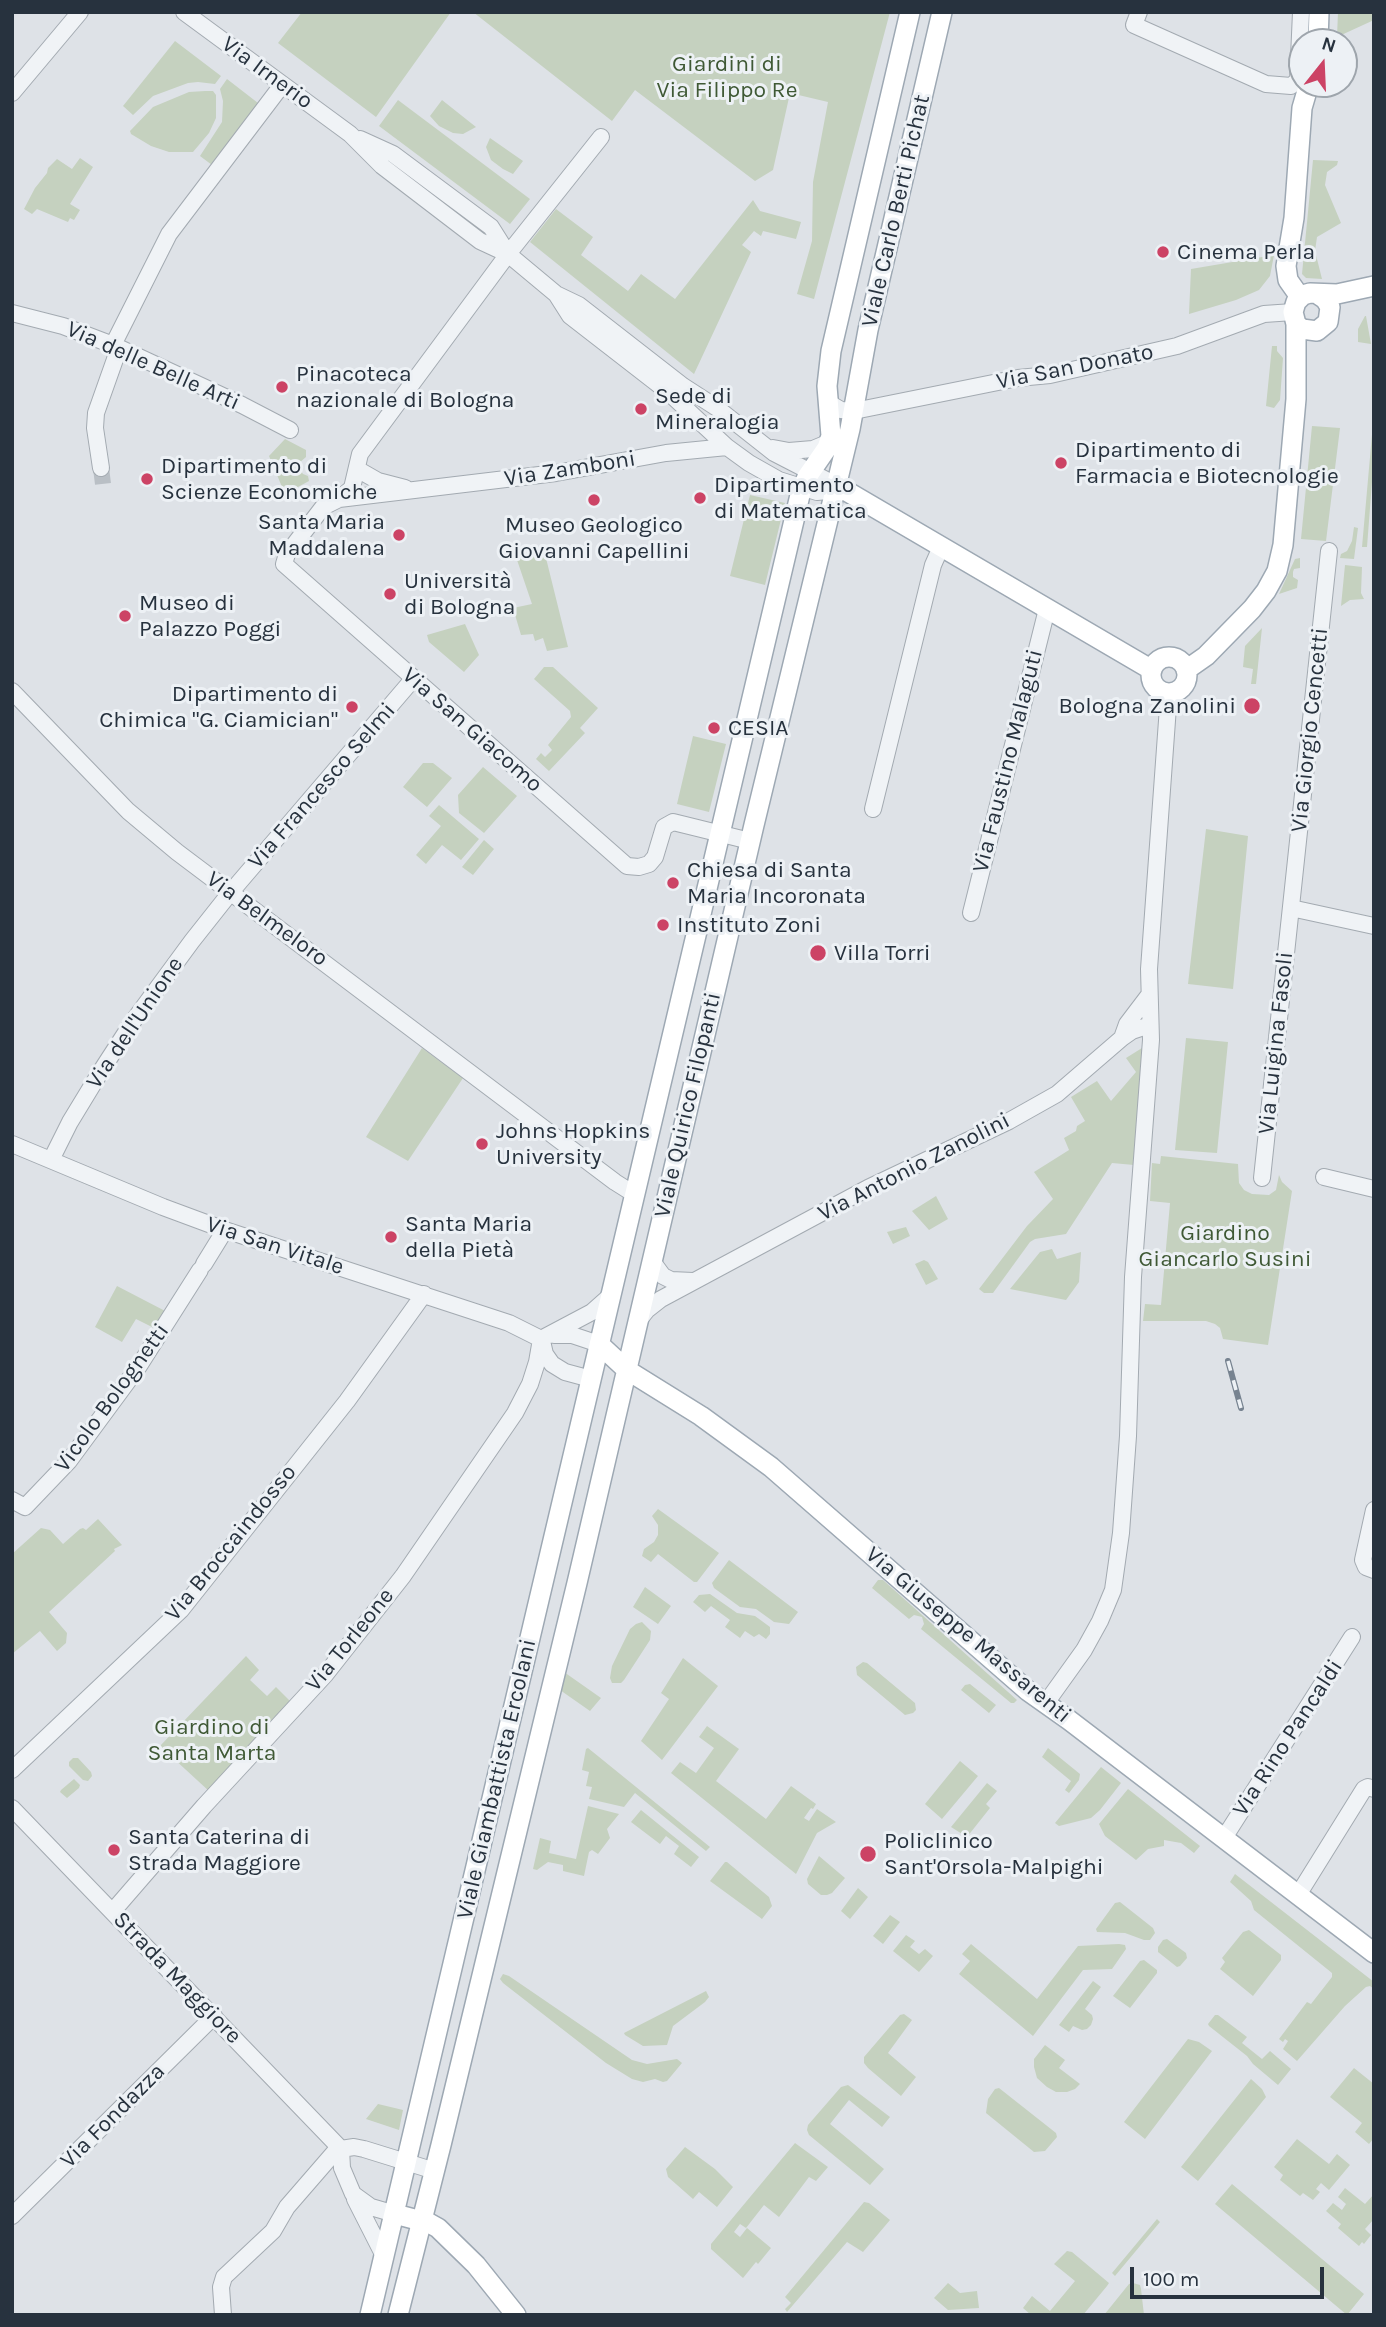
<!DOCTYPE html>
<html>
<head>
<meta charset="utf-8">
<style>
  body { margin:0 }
  #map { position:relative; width:1386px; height:2327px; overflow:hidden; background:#dee2e7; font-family:Karla,sans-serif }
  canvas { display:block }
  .frame { position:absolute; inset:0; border:14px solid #27323e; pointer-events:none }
  .north { position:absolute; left:1288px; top:28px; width:70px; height:70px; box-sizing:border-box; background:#edf1f5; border:2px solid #9ea5ac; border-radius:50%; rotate:18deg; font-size:19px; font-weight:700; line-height:28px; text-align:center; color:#27323e }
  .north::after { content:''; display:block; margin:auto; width:24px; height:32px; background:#cc4365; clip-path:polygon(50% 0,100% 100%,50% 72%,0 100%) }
  .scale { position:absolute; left:1130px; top:2267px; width:194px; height:32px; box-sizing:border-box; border:4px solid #27323e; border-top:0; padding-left:9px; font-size:21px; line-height:24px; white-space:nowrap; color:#27323e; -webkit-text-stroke:5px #edf1f5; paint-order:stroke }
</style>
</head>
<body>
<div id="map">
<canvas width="1386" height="2327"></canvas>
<div class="frame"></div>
<div class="north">N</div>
<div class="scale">100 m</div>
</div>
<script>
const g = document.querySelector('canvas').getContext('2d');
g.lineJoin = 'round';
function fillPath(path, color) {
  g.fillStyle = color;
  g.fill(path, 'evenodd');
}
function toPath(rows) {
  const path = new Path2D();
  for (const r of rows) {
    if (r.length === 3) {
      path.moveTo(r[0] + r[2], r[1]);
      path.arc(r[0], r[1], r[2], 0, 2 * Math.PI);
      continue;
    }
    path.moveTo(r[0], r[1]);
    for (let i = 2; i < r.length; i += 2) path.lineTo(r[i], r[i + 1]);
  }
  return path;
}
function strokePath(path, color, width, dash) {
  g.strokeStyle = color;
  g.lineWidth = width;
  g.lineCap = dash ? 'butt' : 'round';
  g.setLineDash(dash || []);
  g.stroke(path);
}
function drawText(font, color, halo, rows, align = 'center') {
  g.font = font + ' Karla,sans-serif';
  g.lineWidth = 6;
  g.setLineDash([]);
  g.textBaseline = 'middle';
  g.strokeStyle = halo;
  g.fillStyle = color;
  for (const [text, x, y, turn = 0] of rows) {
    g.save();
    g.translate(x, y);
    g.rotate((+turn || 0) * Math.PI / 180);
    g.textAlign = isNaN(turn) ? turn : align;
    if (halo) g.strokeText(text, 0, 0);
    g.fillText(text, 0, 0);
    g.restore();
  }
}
fillPath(toPath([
  [302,12,451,12,376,117,278,43],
  [473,12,890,12,814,299,797,294,812,241,813,182,828,102,790,93,773,170,755,181,635,90,612,121],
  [1338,12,1374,12,1374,20,1337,37],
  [175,41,221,76,215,84,198,82,188,83,153,96,133,115,123,106],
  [227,79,258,103,212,165,200,156,222,122,223,101,220,89],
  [205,91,213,91,216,95,216,118,209,133,193,152,169,152,151,146,131,134,130,131,153,107,189,92],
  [398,100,530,199,510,224,379,126],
  [442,100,476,127,463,134,453,133,439,126,430,116],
  [490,138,523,161,513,174,503,169,491,160,486,147],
  [80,158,93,167,70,204,80,210,74,220,70,218,68,222,37,209,32,214,24,209,35,188,47,173,48,168,57,159,72,169],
  [1313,160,1338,161,1337,165,1327,172,1325,185,1341,223,1317,237,1315,251,1322,279,1306,278,1302,274],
  [753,200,760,211,801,222,796,239,763,231,761,236,754,231,742,245,751,252,694,374,530,242,556,209,593,237,581,255,628,291,641,274,675,299],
  [1274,255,1270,276,1259,290,1236,300,1189,314,1191,269],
  [1365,316,1366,316,1371,344,1358,342,1358,329],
  [1272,346,1277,346,1277,351,1283,358,1280,400,1274,408,1266,406],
  [1374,412,1374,456,1367,547,1362,547],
  [1312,426,1340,428,1326,541,1301,539],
  [285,439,306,450,306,457,299,463,298,467,303,474,308,476,309,481,285,494,269,456],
  [750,495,785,503,765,585,730,576],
  [1354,527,1358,528,1354,559,1340,558,1341,554,1347,551,1352,541],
  [544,550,568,647,547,651,543,638,535,641,533,634,521,635,513,608,532,604,516,557],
  [1300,558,1300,568,1294,569,1293,572,1293,577,1298,580,1297,588,1279,594,1295,559],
  [1345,565,1362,567,1361,593,1364,599,1350,600,1341,606],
  [465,624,479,655,464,672,429,642,427,635],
  [1262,628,1256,684,1251,684,1253,669,1243,667,1245,646],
  [544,667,553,667,598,708,580,728,585,733,549,771,536,759,541,753,545,757,552,750,548,745,571,717,570,711,534,679],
  [693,736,726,744,709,812,677,804],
  [423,763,433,763,452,778,427,807,403,787],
  [483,767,517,796,484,833,459,813,458,795],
  [439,805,479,839,461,860,442,845,426,864,416,855,441,826,429,816],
  [1206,829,1248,836,1233,989,1188,984],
  [484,840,494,849,473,875,462,867],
  [1186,1038,1228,1042,1217,1153,1175,1150],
  [422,1048,463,1078,408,1161,366,1137],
  [1142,1048,1141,1090,1134,1165,1112,1163,1066,1234,1035,1239,1030,1242,993,1293,984,1293,979,1289,1027,1226,1053,1199,1034,1172,1069,1150,1064,1138,1076,1131,1077,1126,1085,1121,1071,1097,1097,1081,1111,1101,1136,1072,1126,1058],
  [1161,1156,1238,1164,1239,1183,1244,1190,1252,1194,1269,1195,1276,1190,1279,1175,1282,1182,1292,1191,1268,1345,1223,1339,1220,1328,1215,1324,1206,1321,1143,1321,1145,1304,1161,1305,1170,1203,1150,1201,1152,1163,1160,1164],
  [936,1196,948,1219,929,1230,912,1211],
  [906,1227,910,1236,893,1244,887,1232],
  [1052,1249,1057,1259,1081,1252,1079,1282,1066,1300,1010,1289,1040,1252],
  [924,1260,928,1262,938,1279,926,1285,915,1264],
  [117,1286,169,1313,158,1330,136,1319,122,1342,95,1327],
  [658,1509,719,1553,697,1582,694,1582,658,1554,651,1562,642,1556,644,1549,654,1542,658,1535,658,1525,652,1516],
  [98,1519,122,1545,114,1549,115,1551,49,1612,67,1633,66,1643,57,1651,40,1631,12,1654,12,1593,14,1591,12,1588,12,1554,41,1528,50,1530,63,1544,80,1529,83,1528,86,1530],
  [729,1560,798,1612,789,1624,774,1622,756,1609,740,1607,714,1588,712,1583],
  [878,1580,883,1580,1017,1700,1014,1703,1011,1703,921,1629,924,1624,922,1617,914,1615,909,1619,872,1588],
  [645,1587,671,1606,658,1624,633,1607],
  [710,1594,737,1613,755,1616,770,1627,770,1634,766,1639,759,1634,754,1637,745,1631,740,1638,725,1627,730,1620,711,1606,705,1612,693,1602,699,1595],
  [642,1622,651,1631,650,1640,624,1680,621,1683,612,1683,610,1678,612,1666,630,1629,636,1624],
  [246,1656,259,1670,250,1680,267,1696,276,1687,292,1703,210,1792,160,1746],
  [683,1658,718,1686,662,1760,641,1741,669,1699,661,1693],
  [863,1662,867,1663,915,1703,916,1710,913,1713,905,1715,857,1675,856,1667],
  [564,1672,601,1698,590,1711,560,1690],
  [970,1684,996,1705,989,1713,961,1690,965,1685],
  [707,1726,739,1749,716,1781,766,1819,791,1786,816,1804,813,1809,811,1808,804,1818,809,1821,817,1809,836,1822,817,1833,796,1874,671,1773,680,1762,696,1773,714,1748,699,1737],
  [588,1748,710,1847,706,1851,635,1793,624,1807,589,1799,592,1787,586,1786,589,1772,582,1770,586,1749],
  [1048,1748,1080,1774,1079,1780,1069,1793,1065,1790,1071,1781,1042,1757],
  [73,1758,78,1758,91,1772,92,1776,88,1781,83,1780,69,1766,69,1762],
  [960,1761,978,1776,942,1819,925,1804],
  [1101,1767,1121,1783,1100,1810,1091,1818,1059,1826,1055,1823],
  [74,1779,80,1785,79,1788,67,1798,60,1792,61,1790],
  [987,1783,997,1791,986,1804,990,1808,967,1837,951,1827],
  [1128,1789,1200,1846,1194,1853,1181,1843,1164,1840,1164,1846,1148,1849,1136,1860,1105,1836,1099,1824],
  [588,1806,619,1814,607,1829,610,1838,598,1854,592,1850,589,1852,584,1876,563,1871,563,1865,548,1862,537,1870,533,1869,540,1838,551,1841,549,1853,576,1859],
  [641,1810,699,1857,691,1867,674,1854,679,1846,666,1836,660,1844,631,1822],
  [819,1856,845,1878,832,1893,827,1895,821,1895,808,1884,807,1879],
  [725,1862,727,1862,769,1897,772,1906,762,1919,710,1881],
  [1235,1874,1374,1982,1374,1989,1370,1986,1366,1987,1345,2006,1297,2061,1283,2049,1288,2041,1285,2039,1283,2042,1279,2039,1307,2002,1311,2004,1332,1977,1332,1973,1254,1910,1251,1901,1230,1882],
  [858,1888,868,1897,850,1919,841,1911],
  [1120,1902,1153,1928,1155,1933,1150,1940,1144,1940,1125,1933,1097,1932,1096,1929,1115,1903],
  [890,1915,900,1922,883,1944,873,1936],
  [1249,1930,1281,1955,1281,1960,1253,1996,1220,1969,1225,1962,1222,1958,1243,1932],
  [906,1935,915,1941,910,1947,919,1954,925,1949,933,1956,919,1972,893,1951],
  [1167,1939,1186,1953,1187,1958,1180,1966,1177,1967,1158,1952,1158,1947,1163,1940],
  [971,1944,1037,1999,1078,1946,1119,1944,1125,1945,1126,1949,1112,1969,1083,1970,1033,2036,959,1974,970,1961,962,1954],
  [1144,1960,1157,1970,1157,1973,1130,2008,1113,1996,1140,1961],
  [503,1974,509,1976,632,2060,647,2064,677,2059,682,2063,667,2081,663,2082,655,2079,643,2082,632,2079,606,2063,503,1983,500,1979],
  [1093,1981,1101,1987,1085,2009,1092,2015,1093,2019,1091,2025,1087,2029,1082,2030,1073,2026,1069,2032,1059,2025],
  [706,1991,709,1997,705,2002,673,2026,667,2045,643,2046,625,2035,624,2033],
  [904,2014,912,2020,888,2053,916,2077,901,2096,868,2068,864,2063,864,2057,900,2015],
  [1215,2015,1218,2015,1247,2037,1242,2043,1262,2059,1270,2051,1291,2069,1278,2085,1253,2064,1247,2056,1209,2026,1208,2024],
  [1188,2039,1199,2042,1212,2051,1145,2139,1124,2122],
  [1045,2045,1065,2060,1059,2068,1080,2084,1075,2089,1067,2092,1056,2092,1047,2087,1037,2078,1034,2067,1034,2059],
  [1354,2068,1374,2084,1374,2138,1369,2144,1355,2132,1362,2123,1330,2097],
  [1251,2079,1262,2089,1266,2097,1198,2181,1181,2167],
  [848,2085,890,2117,882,2127,849,2100,830,2124,884,2169,870,2185,809,2135,807,2130,808,2125,841,2087],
  [999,2088,1056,2133,1057,2137,1045,2151,1034,2152,986,2113,988,2099,995,2089],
  [378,2104,403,2110,399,2130,366,2119],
  [1297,2139,1329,2164,1337,2154,1350,2165,1329,2190,1321,2183,1316,2189,1320,2192,1313,2200,1303,2193,1300,2196,1280,2180,1283,2175,1274,2167],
  [795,2143,828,2167,816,2181,809,2177,779,2217,764,2205,746,2228,740,2224,734,2232,740,2237,747,2228,771,2248,758,2264,756,2262,743,2278,711,2249,711,2244],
  [685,2147,715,2169,733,2187,717,2207,699,2192,693,2199,668,2177,666,2169],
  [1232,2184,1364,2294,1347,2315,1215,2204],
  [1345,2188,1365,2204,1374,2194,1374,2219,1365,2229,1371,2235,1364,2244,1362,2242,1359,2246,1338,2228,1341,2224,1326,2211,1333,2203,1342,2210,1346,2204,1338,2197],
  [864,2202,869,2203,890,2220,863,2252,847,2242,787,2312,785,2309,791,2303,785,2297],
  [1157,2219,1160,2222,1115,2276,1112,2273],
  [1067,2251,1072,2252,1109,2283,1107,2286,1083,2315,1031,2315,1023,2308,1032,2296,1050,2311,1075,2281,1054,2264],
  [948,2283,960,2293,977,2291,979,2308,948,2310,934,2298],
  [1133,2283,1140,2285,1141,2289,1144,2315,1104,2315,1129,2284]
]), '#c5d1bf');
strokePath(toPath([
  [101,468,103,484]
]), '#b9bfc5', 16, [16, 8]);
const minor = toPath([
  [184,12,350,134,382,166,480,241,508,254,556,294,579,305,683,386,717,408,774,453,836,485,827,491,817,492,779,480,749,463,727,447,668,392,570,316,556,294],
  [1139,12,1134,25,1266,84,1291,86,1298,80,1301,12],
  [12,93,80,12],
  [360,139,393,154,491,227,508,254],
  [12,313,63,326,113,345,242,405,290,430],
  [113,345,169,234,282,85],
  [829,403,841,410,854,411,1018,378,1050,375,1177,346,1264,314,1293,312],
  [727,447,666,453,556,473,339,499,323,507,287,554,284,564,627,866,639,867,649,864,655,857,664,827,673,822,750,841],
  [773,448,789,451,813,449,825,444,830,438],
  [101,468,95,428,96,413,119,348],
  [357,469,378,481,405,488],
  [339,499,352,488,360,454,508,254,601,137],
  [12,691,128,811,177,852,615,1182,634,1194],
  [873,809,933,565,941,547],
  [1291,908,1374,926],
  [971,913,1047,609],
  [1122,1038,1127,1024,1149,995],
  [12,1144,163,1207,225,1230,509,1323,541,1339],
  [51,1160,70,1122,101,1071,134,1020,192,941,230,893,414,678],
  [1324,1177,1374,1189],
  [1262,1178,1329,551],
  [652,1261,663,1276,671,1280,693,1281],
  [204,1264,225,1230],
  [639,1320,647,1310,661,1299,868,1188,1009,1121,1057,1094,1122,1038,1132,1031,1150,1025],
  [554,1335,572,1335,599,1344],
  [541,1339,592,1312,610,1296],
  [542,1341,545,1354,552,1364,565,1372,591,1379],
  [12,1500,25,1507,69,1461,139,1366,200,1270],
  [1374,1510,1363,1560,1366,1567,1374,1570],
  [1046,1703,1084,1650,1100,1621,1113,1590,1121,1533,1128,1436,1133,1277,1151,1040,1149,969,1169,693],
  [12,1770,181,1610,347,1401,424,1294],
  [12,1808,341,2149],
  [1224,1838,1352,1637],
  [1298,1895,1364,1789,1368,1787,1374,1789],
  [113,1911,204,1806,325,1675,403,1576,515,1413,530,1384,537,1362,541,1339],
  [341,2149,354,2147,364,2149,435,2171],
  [341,2149,342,2168,353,2194,371,2207,395,2214],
  [355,2199,384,2256],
  [12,2216,214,2016],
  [223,2315,221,2287,224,2277,273,2231,287,2207,339,2147]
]);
const major = toPath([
  [1318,42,1319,12],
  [1319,295,1325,299,1330,307,1328,322,1317,331,1302,329,1296,324,1293,312,1296,302,1303,295,1310,293,1337,294,1374,286],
  [1300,297,1288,280,1286,266,1294,218,1302,108,1309,84],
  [836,485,1152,670],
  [1169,675,18],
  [1186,670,1206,656,1252,609,1266,591,1277,571,1283,545,1296,399,1296,324],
  [599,1344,627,1370,701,1416,771,1467,1028,1691,1069,1720,1374,1953],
  [395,2214,429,2223,438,2228,476,2265,516,2315],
  [370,2315,800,495,807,477,827,448,831,436,827,386,831,351,910,12],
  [398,2315,441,2145,577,1583,754,825,850,429,868,330,942,12]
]);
strokePath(minor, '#a3aab1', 18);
strokePath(major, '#9da8b3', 22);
strokePath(minor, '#f0f3f6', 16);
strokePath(major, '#fff', 19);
const rail = toPath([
  [1228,1361,1241,1408]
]);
strokePath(rail, '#778390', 6);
strokePath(rail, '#edf1f5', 3.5, [10]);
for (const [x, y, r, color] of [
  [1163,252,7,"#cc4365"],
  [282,387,7,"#cc4365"],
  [641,409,7,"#cc4365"],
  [1061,463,7,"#cc4365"],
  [147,479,7,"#cc4365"],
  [700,498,7,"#cc4365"],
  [594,500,7,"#cc4365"],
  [399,535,7,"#cc4365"],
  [390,594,7,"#cc4365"],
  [125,616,7,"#cc4365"],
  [1252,706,9,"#cc4365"],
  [352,707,7,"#cc4365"],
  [714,728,7,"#cc4365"],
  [673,883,7,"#cc4365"],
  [663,925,7,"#cc4365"],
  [818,953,9,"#cc4365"],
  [482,1144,7,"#cc4365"],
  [391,1237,7,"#cc4365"],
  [114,1850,7,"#cc4365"],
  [868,1854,9,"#cc4365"]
]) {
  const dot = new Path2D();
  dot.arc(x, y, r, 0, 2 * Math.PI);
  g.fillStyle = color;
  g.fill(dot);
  strokePath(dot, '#edf1f5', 2.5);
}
drawText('23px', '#3f5935', '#edf1f5', [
  ["Giardini di",727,64],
  ["Via Filippo Re",727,90],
  ["Giardino",1225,1233],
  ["Giancarlo Susini",1225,1259],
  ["Giardino di",212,1727],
  ["Santa Marta",212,1753]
]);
drawText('23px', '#27323e', '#edf1f5', [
  ["Via Irnerio",267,73,36],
  ["Viale Carlo Berti Pichat",896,211,-77],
  ["Via delle Belle Arti",153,366,24],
  ["Via San Donato",1075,367,-11],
  ["Via Zamboni",570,469,-9],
  ["Via San Giacomo",472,730,41],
  ["Via Giorgio Cencetti",1310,730,-84],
  ["Via Faustino Malaguti",1008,761,-76],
  ["Via Francesco Selmi",322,786,-49],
  ["Via Belmeloro",267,919,36],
  ["Via dell'Unione",135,1023,-56],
  ["Via Luigina Fasoli",1276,1043,-84],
  ["Viale Quirico Filopanti",688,1105,-77],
  ["Via Antonio Zanolini",914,1167,-27],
  ["Via San Vitale",275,1246,18],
  ["Vicolo Bolognetti",112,1398,-54],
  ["Via Broccaindosso",231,1543,-51],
  ["Via Giuseppe Massarenti",968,1635,40],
  ["Via Torleone",350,1640,-51],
  ["Via Rino Pancaldi",1288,1738,-57],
  ["Viale Giambattista Ercolani",497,1779,-77],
  ["Strada Maggiore",177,1978,46],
  ["Via Fondazza",113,2116,-45]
]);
drawText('23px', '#27323e', '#edf1f5', [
  ["Cinema Perla",1177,252],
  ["Pinacoteca",296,374],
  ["nazionale di Bologna",296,400],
  ["Sede di",655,396],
  ["Mineralogia",655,422],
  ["Dipartimento di",1075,450],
  ["Farmacia e Biotecnologie",1075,476],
  ["Dipartimento di",161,466],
  ["Scienze Economiche",161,492],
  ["Dipartimento",714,485],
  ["di Matematica",714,511],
  ["Santa Maria",385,522,"right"],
  ["Maddalena",385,548,"right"],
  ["Museo Geologico",594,525,"center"],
  ["Giovanni Capellini",594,551,"center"],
  ["Università",404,581],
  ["di Bologna",404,607],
  ["Museo di",139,603],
  ["Palazzo Poggi",139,629],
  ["Dipartimento di",338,694,"right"],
  ["Chimica \"G. Ciamician\"",338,720,"right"],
  ["Bologna Zanolini",1236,706,"right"],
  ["CESIA",728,728],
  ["Chiesa di Santa",687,870],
  ["Maria Incoronata",687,896],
  ["Instituto Zoni",677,925],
  ["Villa Torri",834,953],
  ["Johns Hopkins",496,1131],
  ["University",496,1157],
  ["Santa Maria",405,1224],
  ["della Pietà",405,1250],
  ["Santa Caterina di",128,1837],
  ["Strada Maggiore",128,1863],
  ["Policlinico",884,1841],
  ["Sant'Orsola-Malpighi",884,1867]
], 'left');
</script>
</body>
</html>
